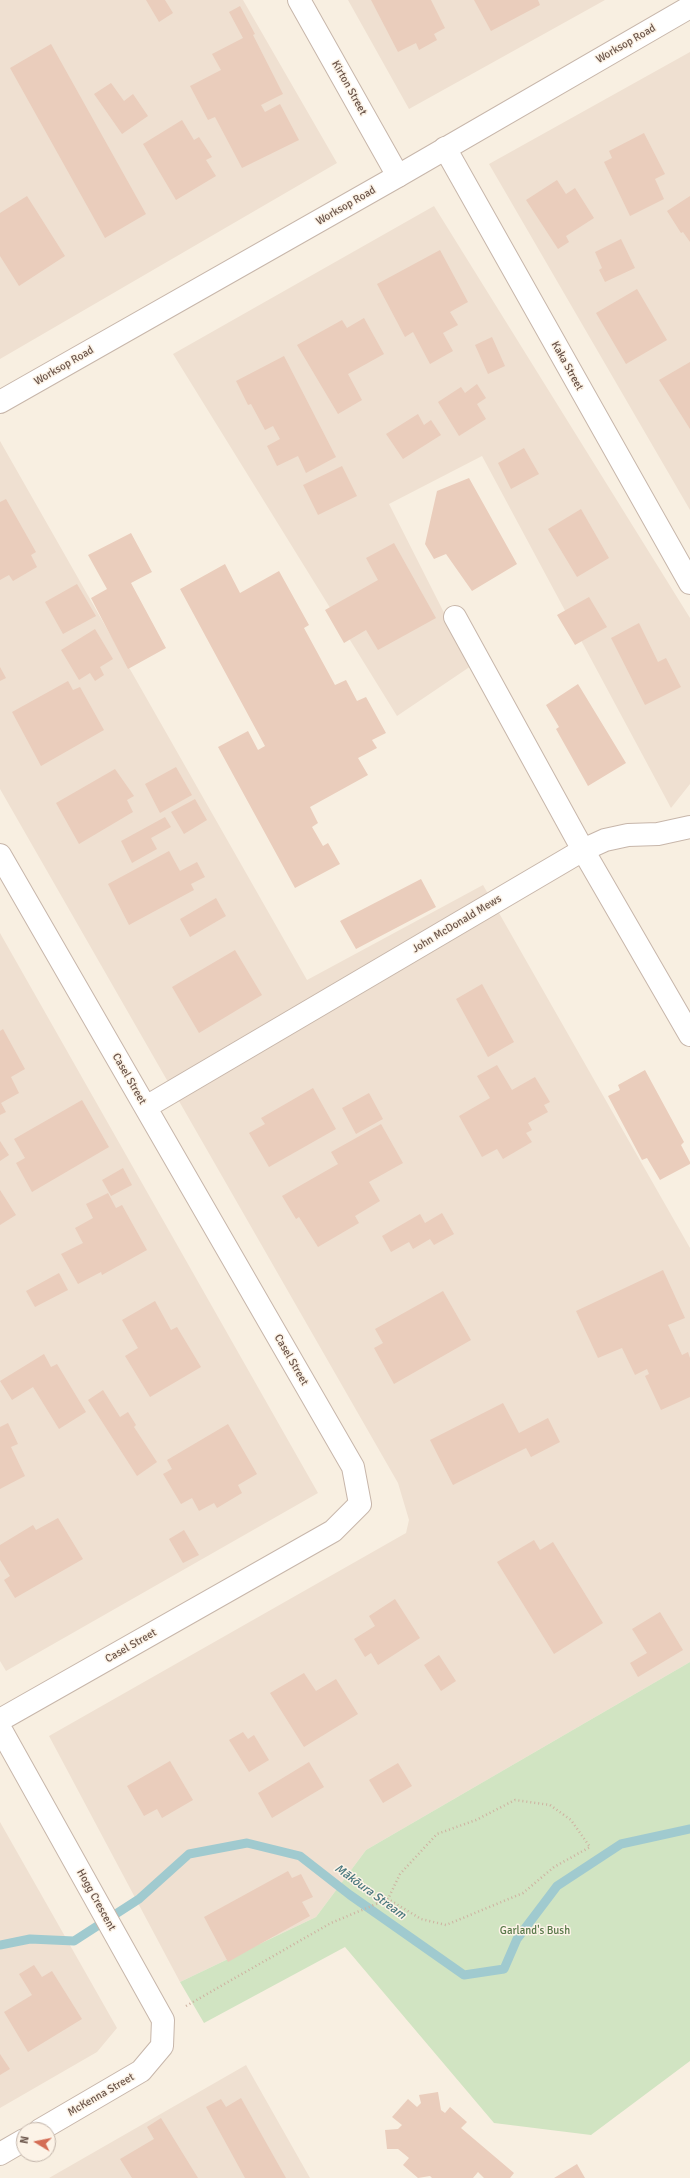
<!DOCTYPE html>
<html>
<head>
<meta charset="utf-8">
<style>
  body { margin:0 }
  #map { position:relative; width:690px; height:2178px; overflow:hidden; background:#f8efe1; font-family:Signika,sans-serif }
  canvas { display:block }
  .north { position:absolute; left:16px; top:2122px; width:40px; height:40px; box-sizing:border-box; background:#fcf3e7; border:1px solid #c2b4a9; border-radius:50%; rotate:280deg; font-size:11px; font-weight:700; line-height:16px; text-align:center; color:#6c564b }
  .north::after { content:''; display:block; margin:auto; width:14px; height:18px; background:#d46d55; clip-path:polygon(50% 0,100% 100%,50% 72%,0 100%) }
</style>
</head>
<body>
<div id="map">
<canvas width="690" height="2178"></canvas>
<div class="north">N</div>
</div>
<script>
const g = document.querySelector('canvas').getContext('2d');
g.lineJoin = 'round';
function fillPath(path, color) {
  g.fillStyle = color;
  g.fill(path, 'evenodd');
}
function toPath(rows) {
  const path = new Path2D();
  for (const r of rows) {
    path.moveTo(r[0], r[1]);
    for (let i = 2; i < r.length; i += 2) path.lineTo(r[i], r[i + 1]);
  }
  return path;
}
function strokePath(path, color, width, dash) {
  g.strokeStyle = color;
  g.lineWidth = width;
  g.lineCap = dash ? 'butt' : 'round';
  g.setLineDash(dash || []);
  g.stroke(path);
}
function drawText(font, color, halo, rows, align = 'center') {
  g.font = font + ' Signika,sans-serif';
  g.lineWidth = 3;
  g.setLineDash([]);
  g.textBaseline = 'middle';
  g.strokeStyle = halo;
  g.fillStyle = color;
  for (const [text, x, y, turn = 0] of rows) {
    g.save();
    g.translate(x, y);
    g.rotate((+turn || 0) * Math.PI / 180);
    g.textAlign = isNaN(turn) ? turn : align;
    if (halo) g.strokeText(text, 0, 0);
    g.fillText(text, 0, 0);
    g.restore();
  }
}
fillPath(toPath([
  [0,0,243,0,337,163,0,359],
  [348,0,605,0,409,109],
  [690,52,690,510,489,164],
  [434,206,690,618,690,784,671,808,482,456,389,504,471,666,397,716,173,354],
  [0,441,307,980,483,885,690,1248,690,1662,366,1850,316,1917,180,1982,49,1736,406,1533,409,1520,398,1483,0,789],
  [0,933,318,1493,6,1671,0,1661],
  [0,1822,117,2028,97,2052,0,2108],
  [246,2065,310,2178,49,2178]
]), '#efe0d1');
fillPath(toPath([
  [690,1662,690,2061,591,2135,494,2123,345,1947,204,2023,180,1982,316,1917,366,1850]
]), '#d1e4c2');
strokePath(toPath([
  [0,1945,30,1939,74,1941,139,1899,189,1854,247,1843,300,1856,350,1895,464,1975,504,1969,517,1939,557,1886,621,1844,690,1829]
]), '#a0cacf', 9);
fillPath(toPath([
  [146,0,165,0,173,13,159,22],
  [371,0,431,0,445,28,434,34,437,40,419,50,416,43,398,52],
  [474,0,538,0,540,5,491,31],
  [240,6,255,34,253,35,283,94,261,105,265,112,280,104,299,140,242,168,215,117,208,120,190,86,221,70,212,54,243,38,229,12],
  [51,44,146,214,105,238,10,68],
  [111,83,124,101,133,94,148,116,122,134,94,94],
  [182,120,194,140,199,137,212,157,206,160,216,176,176,200,143,144],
  [644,133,665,174,655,179,664,199,630,216,604,162,612,158,609,151],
  [557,180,566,194,575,188,594,218,566,236,569,242,558,249,526,200],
  [27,196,65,256,19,286,0,256,0,213],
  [690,196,690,242,683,232,681,233,667,211],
  [621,239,635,268,605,282,599,270,602,268,595,252],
  [440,250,468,302,450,312,458,325,443,333,453,351,430,364,413,332,405,337,377,284],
  [637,289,667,340,626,364,596,313],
  [364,318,384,354,348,374,362,400,338,414,297,345,342,320,347,328],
  [492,337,505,366,488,374,475,345],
  [284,356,336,457,306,473,298,456,277,466,267,446,280,439,273,426,265,430,251,404,248,405,236,381],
  [690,362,690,429,659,380],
  [477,384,486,398,477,404,486,419,459,436,438,402,461,387,465,393],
  [418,414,424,425,431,420,441,435,403,459,386,434],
  [524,448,539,474,511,489,498,463],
  [342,466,357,496,318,515,303,485],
  [469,478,517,564,472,591,446,554,434,559,425,544,437,491],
  [6,499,36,552,31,555,37,567,13,581,9,575,0,580,0,502],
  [581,509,609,558,577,577,548,529],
  [131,533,152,572,131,583,166,648,128,669,91,598,107,589,88,555],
  [394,543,436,618,378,650,366,630,344,643,325,610,378,580,366,558],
  [225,564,240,593,279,571,309,625,304,628,335,685,346,680,357,701,366,697,386,733,372,740,377,748,358,758,368,775,310,807,318,823,312,827,323,846,328,843,340,864,295,888,218,747,248,731,258,750,265,746,180,589],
  [77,584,96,616,63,634,45,602],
  [589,597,607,627,575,645,557,615],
  [639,623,658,662,666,658,681,687,645,705,611,638],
  [95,629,113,659,100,667,104,675,95,681,90,673,79,680,61,650],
  [0,667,6,678,0,681],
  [68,681,73,690,80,687,104,730,41,766,12,712],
  [578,684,626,763,588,786,556,729,559,727,546,705],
  [176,767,192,795,160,813,145,784],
  [115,769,134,796,127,800,133,812,79,844,56,803],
  [195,799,207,820,184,834,171,812],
  [165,817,171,827,151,838,157,849,132,863,121,841],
  [169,851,180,871,197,862,205,877,191,884,194,890,129,925,108,884],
  [421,879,436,907,356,949,340,921],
  [216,898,226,916,190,937,180,919],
  [235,950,262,995,199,1033,172,987],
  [482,984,514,1042,488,1057,456,999],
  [3,1029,25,1069,11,1077,19,1093,1,1103,6,1112,0,1115,0,1031],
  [497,1065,512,1090,535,1077,550,1102,544,1105,548,1112,528,1123,532,1130,526,1133,532,1142,503,1159,497,1149,482,1157,459,1116,490,1098,477,1076],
  [645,1070,684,1142,681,1145,690,1162,690,1164,660,1180,647,1158,642,1160,608,1096,620,1090,618,1085],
  [313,1088,336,1129,269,1167,249,1133,265,1124,261,1118],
  [369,1093,383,1119,356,1134,342,1108],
  [82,1100,109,1147,32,1192,16,1163,25,1158,14,1139],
  [381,1124,403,1163,369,1182,380,1201,355,1216,359,1223,318,1247,299,1217,296,1219,282,1196,338,1164,331,1152],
  [0,1141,9,1155,0,1161],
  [123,1168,132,1185,111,1196,102,1180],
  [0,1190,16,1215,0,1225],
  [108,1193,116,1208,122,1205,147,1250,102,1275,101,1272,78,1284,61,1254,83,1243,75,1228,93,1218,86,1204],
  [442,1213,454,1234,434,1245,430,1239,413,1249,409,1242,391,1252,382,1236,420,1214,425,1223],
  [663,1270,685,1318,668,1325,682,1355,688,1352,690,1358,690,1397,661,1410,645,1376,649,1374,647,1369,635,1375,622,1348,598,1358,576,1311],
  [59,1273,68,1290,35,1307,26,1291],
  [443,1291,471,1340,394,1384,374,1348,383,1343,375,1329],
  [155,1301,171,1330,177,1327,201,1367,150,1397,125,1356,138,1348,122,1320],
  [44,1354,51,1367,57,1364,86,1412,59,1429,33,1387,12,1400,0,1381],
  [103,1390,120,1417,128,1412,136,1425,134,1427,157,1462,137,1476,88,1400],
  [503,1403,519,1433,548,1418,560,1442,531,1457,526,1448,453,1485,430,1440],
  [8,1423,18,1444,11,1447,25,1476,0,1489,0,1427],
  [228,1424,257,1474,238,1485,242,1493,217,1508,214,1503,199,1511,192,1498,181,1504,163,1474,172,1469,167,1460],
  [58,1518,83,1559,15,1598,4,1580,10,1576,0,1560,0,1545,33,1525,36,1530],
  [184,1530,199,1555,183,1563,169,1539],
  [534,1540,540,1550,553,1542,603,1623,554,1654,497,1562],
  [395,1599,420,1638,378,1665,371,1653,365,1657,354,1639,375,1626,369,1616],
  [660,1612,683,1650,638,1677,630,1663,647,1653,632,1629],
  [439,1655,456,1681,441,1691,424,1665],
  [304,1673,316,1691,336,1679,358,1714,304,1747,270,1693],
  [243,1732,248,1739,254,1735,269,1760,249,1772,229,1740],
  [170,1761,193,1800,162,1818,157,1809,144,1816,127,1786],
  [309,1762,324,1787,272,1818,258,1793],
  [398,1763,412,1786,383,1803,369,1780],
  [288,1871,292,1878,301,1874,313,1897,302,1902,310,1916,228,1962,204,1917],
  [34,1965,42,1977,52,1971,82,2019,28,2052,4,2012,32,1995,19,1974],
  [0,2054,10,2069,0,2075],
  [438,2092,441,2110,445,2113,450,2107,467,2122,461,2128,514,2173,510,2178,484,2178,478,2172,473,2178,432,2178,430,2176,418,2178,403,2165,409,2158,398,2149,387,2149,385,2130,398,2129,402,2125,392,2117,408,2099,417,2107,421,2103,419,2095],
  [241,2098,286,2178,245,2178,206,2107,221,2099,226,2107],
  [161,2118,198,2178,132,2178,120,2159,154,2139,147,2127],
  [577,2164,585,2178,554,2178]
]), '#eacdbc');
const minor = toPath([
  [299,0,398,176],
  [445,148,690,583],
  [455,617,583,850,605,840,628,835,658,834,690,827],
  [0,855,353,1467,360,1504,333,1531,0,1720],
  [146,1107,583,850,690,1035],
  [0,1728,163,2020,162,2046,141,2071,40,2130],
  [0,2154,24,2140]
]);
const tertiary = toPath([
  [0,402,398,176,690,7]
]);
strokePath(minor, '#c7b6aa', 24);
strokePath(tertiary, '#c7b6aa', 24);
strokePath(toPath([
  [186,2006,331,1923,388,1899,421,1919,446,1925,523,1893,554,1867,590,1847,571,1820,550,1805,515,1800,476,1820,437,1834,400,1874,388,1899]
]), '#ceb1a0', 2.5, [1, 3]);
strokePath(minor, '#fff', 22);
strokePath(tertiary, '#fff', 22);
drawText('11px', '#6c564b', '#fcf3e7', [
  ["Worksop Road",626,44,-30],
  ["Kirton Street",349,88,61],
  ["Worksop Road",346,206,-30],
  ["Worksop Road",64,366,-30],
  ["Kaka Street",567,366,61],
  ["John McDonald Mews",457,924,-31],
  ["Casel Street",129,1079,60],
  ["Casel Street",291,1360,60],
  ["Casel Street",131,1646,-30],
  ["Hogg Crescent",96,1900,61],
  ["McKenna Street",101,2095,-30]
]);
drawText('11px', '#577748', '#fcf3e7', [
  ["Garland's Bush",535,1931]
]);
drawText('italic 12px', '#48767d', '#fcf3e7', [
  ["Mākōura Stream",370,1892,36]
]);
</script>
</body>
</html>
